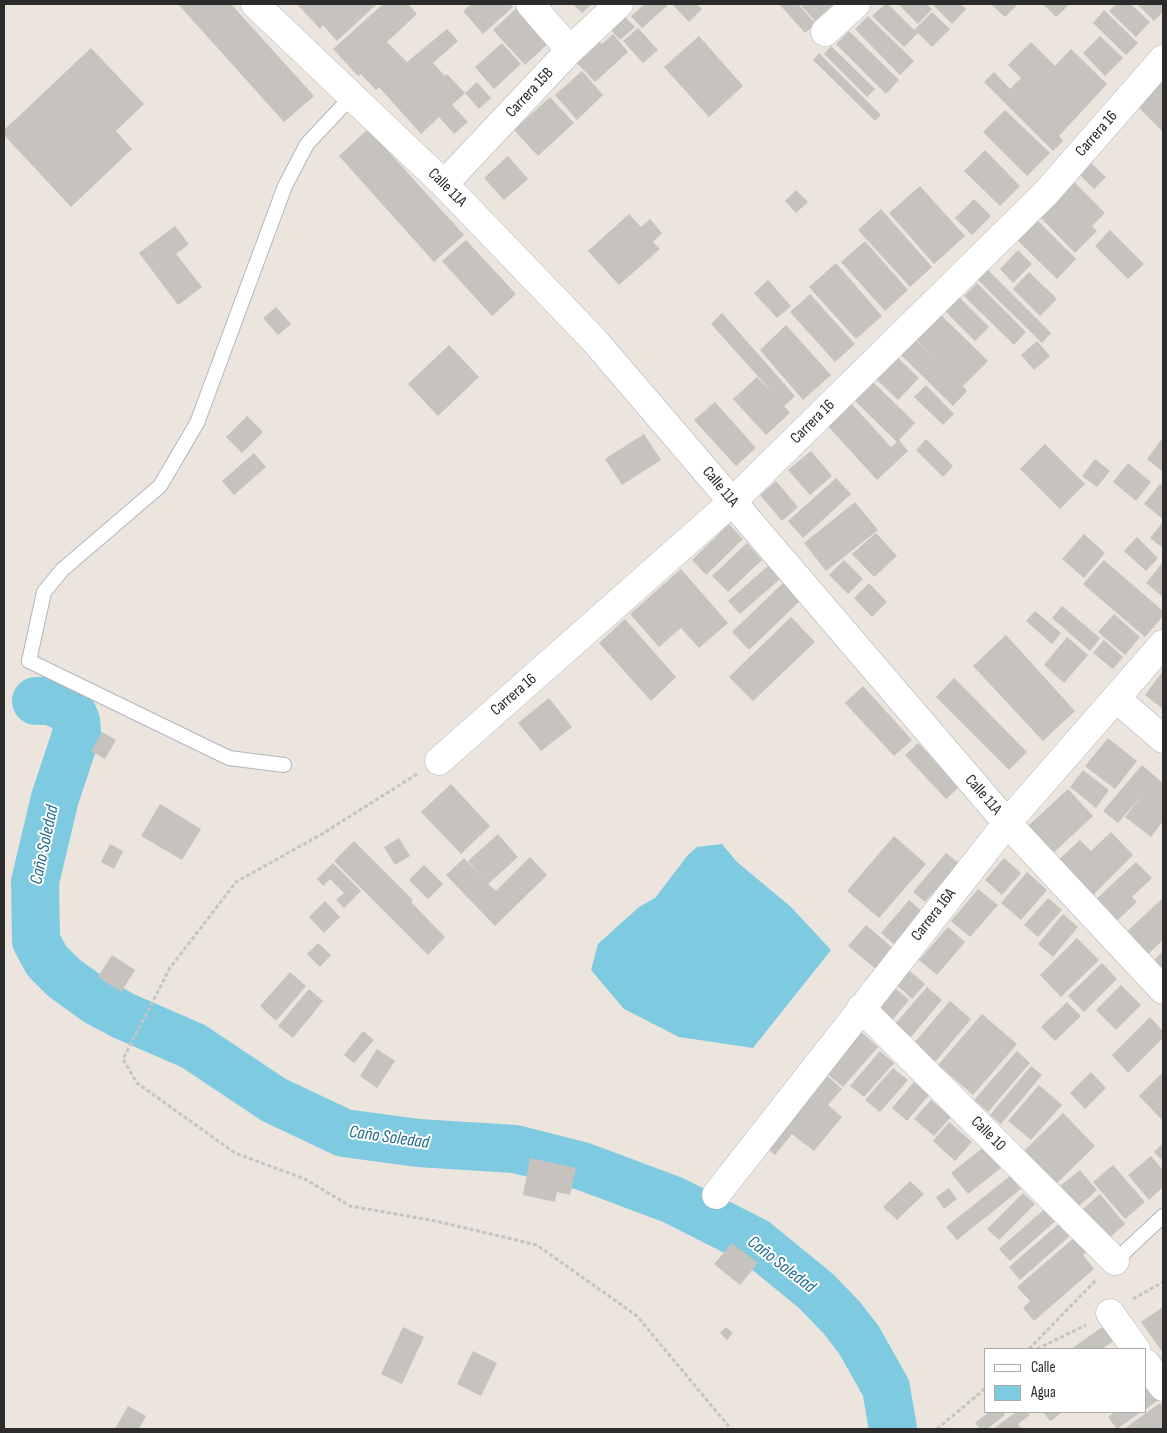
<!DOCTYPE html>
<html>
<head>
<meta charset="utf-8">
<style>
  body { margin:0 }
  #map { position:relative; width:1167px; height:1433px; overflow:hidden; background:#ebe5de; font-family:"Sofia Sans Condensed",sans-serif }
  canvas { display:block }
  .frame { position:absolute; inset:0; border:5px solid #2b2b2b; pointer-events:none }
  .legend { position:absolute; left:984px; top:1348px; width:162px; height:65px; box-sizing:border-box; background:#fff; border:1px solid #aaa; margin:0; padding:6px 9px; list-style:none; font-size:15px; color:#2b2b2b }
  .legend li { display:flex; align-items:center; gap:10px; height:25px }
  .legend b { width:25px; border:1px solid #aaa }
</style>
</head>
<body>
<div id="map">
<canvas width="1167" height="1433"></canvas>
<div class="frame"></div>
<ul class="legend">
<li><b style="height:6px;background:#fff"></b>Calle</li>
<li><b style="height:14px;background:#7ecae0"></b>Agua</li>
</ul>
</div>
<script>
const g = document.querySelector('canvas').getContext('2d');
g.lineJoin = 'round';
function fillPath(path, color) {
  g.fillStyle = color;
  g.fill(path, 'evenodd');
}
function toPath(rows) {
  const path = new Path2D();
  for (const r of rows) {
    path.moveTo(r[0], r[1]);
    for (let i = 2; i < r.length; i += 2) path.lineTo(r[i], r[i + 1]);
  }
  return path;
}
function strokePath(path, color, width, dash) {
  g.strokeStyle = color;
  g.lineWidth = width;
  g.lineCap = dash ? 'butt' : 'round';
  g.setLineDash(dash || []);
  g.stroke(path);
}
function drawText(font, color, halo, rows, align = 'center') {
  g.font = font + ' "Sofia Sans Condensed",sans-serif';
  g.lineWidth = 4;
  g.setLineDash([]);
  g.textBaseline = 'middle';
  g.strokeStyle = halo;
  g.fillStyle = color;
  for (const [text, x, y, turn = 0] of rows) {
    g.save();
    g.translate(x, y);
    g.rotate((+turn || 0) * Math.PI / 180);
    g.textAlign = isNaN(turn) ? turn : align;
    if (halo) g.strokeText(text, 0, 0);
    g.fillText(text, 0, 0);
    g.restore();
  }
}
fillPath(toPath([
  [722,844,737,862,791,907,831,950,753,1048,679,1037,624,1009,591,970,598,944,639,907,655,898,688,855,697,847]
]), '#7ecae0');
strokePath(toPath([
  [36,701,51,701,64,707,73,714,76,721,77,732,55,798,35,882,36,941,47,961,64,978,96,1001,124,1016,193,1046,274,1100,344,1133,418,1143,515,1149,582,1166,673,1200,756,1242,816,1291,842,1318,859,1340,886,1388,893,1429]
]), '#7ecae0', 48);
fillPath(toPath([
  [178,4,231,4,314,96,284,122],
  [297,4,377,4,337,41,323,25,320,29],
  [383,4,408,4,417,14,387,42,407,62,447,29,458,41,433,63,445,76,447,74,465,93,477,82,491,98,479,109,465,93,452,105,468,122,454,134,439,117,421,134,379,87,376,90,361,74,358,76,333,49],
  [471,4,510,4,513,7,483,34,463,11],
  [521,4,553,39,525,65,493,30],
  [573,4,592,4,582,13],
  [645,4,665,4,667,6,642,28,631,16],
  [672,4,697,4,702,9,689,22],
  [779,4,798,4,816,24,805,33],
  [800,4,834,4,815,21],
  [885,4,888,4,914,30,932,12,950,29,932,47,918,33,904,47,872,16],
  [898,4,927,4,932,9,918,24],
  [932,4,961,4,966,9,952,24],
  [991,4,1018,4,1005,17],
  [1043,4,1070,4,1056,17],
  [1117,4,1131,4,1150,22,1136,37,1109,11],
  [1137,4,1163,4,1163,12,1154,21],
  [1104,10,1138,43,1126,55,1093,23],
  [868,16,914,61,900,75,855,29],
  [625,17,635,27,620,40,611,30],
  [638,28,658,50,643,63,623,41],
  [849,31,899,80,886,94,836,44],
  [613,34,628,52,595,82,577,63,600,42,602,44],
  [699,36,743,86,709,117,664,67],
  [1100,36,1123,58,1105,76,1083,53],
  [1031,42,1055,66,1071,49,1107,84,1059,136,1063,141,1053,151,984,82,994,72,1010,89,1021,78,1008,65],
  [502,43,521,64,494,89,475,67],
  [831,46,875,89,867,97,824,54],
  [91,48,144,104,116,131,132,149,71,207,4,135,4,130],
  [819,53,881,115,875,121,813,60],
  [582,71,603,95,577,120,555,95],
  [1157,78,1163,83,1163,132,1133,102],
  [550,97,574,123,538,156,514,130],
  [1005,110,1050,153,1027,176,983,132],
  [368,129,464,235,434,262,339,156],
  [985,150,1020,186,1000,206,964,171],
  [508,156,528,179,504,200,484,178],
  [1091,163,1106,177,1094,189,1080,175],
  [1072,180,1105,213,1092,226,1097,231,1075,253,1038,215],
  [920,186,965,236,934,264,889,213],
  [796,190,808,202,796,213,785,201],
  [974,199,991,216,972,235,955,218],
  [881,209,932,267,910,287,858,230],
  [629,214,641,227,650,219,662,233,653,242,660,249,619,285,588,251],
  [1036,219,1076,259,1057,279,1016,239],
  [175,226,189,244,176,254,202,287,178,305,139,253],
  [1110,230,1144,264,1128,279,1095,246],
  [466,240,516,294,492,316,442,261],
  [865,241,908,290,885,311,841,262],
  [1018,250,1032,264,1013,283,1000,269],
  [836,263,882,316,856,339,809,287],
  [988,270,1051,333,1042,343,978,280],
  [1029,272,1057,299,1040,316,1013,289],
  [768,280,791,306,777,318,754,293],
  [977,283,1026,332,1014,345,964,296],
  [810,294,855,344,835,362,790,312],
  [959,297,989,327,975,341,945,311],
  [276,307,291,324,278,335,263,318],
  [722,313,795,396,784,406,790,413,766,435,733,399,757,377,773,393,711,324],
  [939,313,988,361,963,386,967,391,953,406,899,353,914,338,936,361,915,338],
  [786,325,831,375,803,400,760,350],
  [1037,341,1050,356,1034,370,1021,355],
  [449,345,479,377,438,416,408,384],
  [896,356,919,378,898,400,875,378],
  [869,378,915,423,899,440,908,451,877,480,826,424,850,402,891,447,897,442,851,397],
  [926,385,954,414,943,425,914,397],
  [715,402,756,448,736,466,694,420],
  [247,416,263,432,242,453,226,437],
  [644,434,661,460,622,485,605,459],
  [926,439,953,466,943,477,916,450],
  [1161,440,1163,442,1163,472,1147,459],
  [1045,444,1085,484,1060,509,1020,469],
  [811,451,832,476,810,495,788,470],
  [254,453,266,467,234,495,222,481],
  [1095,459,1110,471,1097,487,1082,476],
  [1128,463,1151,482,1136,501,1113,482],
  [836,478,851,494,803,538,788,521],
  [776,481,798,507,782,521,760,495],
  [1160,484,1163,486,1163,519,1144,504],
  [855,502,878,530,826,571,804,543],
  [1162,523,1163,524,1163,548,1150,538],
  [729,524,743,539,706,575,692,560],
  [876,533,897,556,874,577,852,554],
  [1084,534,1105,553,1084,578,1062,559],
  [1137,537,1158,558,1146,571,1124,551],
  [747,543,762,560,728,592,712,576],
  [844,560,863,579,848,594,829,575],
  [1104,560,1163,611,1163,616,1145,637,1083,584],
  [1163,562,1163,597,1146,583],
  [768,566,780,579,740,614,728,601],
  [681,569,728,623,699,648,681,628,659,647,630,614],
  [783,583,800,601,749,650,732,632],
  [869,583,887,602,872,617,854,598],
  [1062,606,1100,638,1090,651,1052,618],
  [1035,611,1061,633,1052,644,1026,621],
  [1114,614,1140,637,1125,655,1098,632],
  [791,617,815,642,753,701,729,677],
  [625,619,676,677,651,701,599,643],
  [1006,635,1075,711,1043,741,973,666],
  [1067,637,1088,655,1064,683,1044,665],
  [1104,640,1123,657,1113,669,1093,653],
  [1163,671,1163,709,1145,695],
  [954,678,1027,752,1009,770,936,697],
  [863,686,912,740,894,756,845,703],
  [549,698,572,727,541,751,518,723],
  [102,732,116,740,105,759,91,751],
  [1108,738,1137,761,1115,789,1085,766],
  [918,743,959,787,946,799,905,755],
  [1142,765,1163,783,1163,821,1151,837,1125,817,1143,794,1118,823,1103,811],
  [1083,770,1109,790,1096,808,1070,787],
  [451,784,490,826,461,854,421,812],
  [1068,789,1093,816,1050,856,1025,829],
  [160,804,201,829,182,860,141,836],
  [1111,832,1133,855,1089,899,1055,863,1080,840,1091,851],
  [498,834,518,857,488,884,496,891,530,857,547,875,495,926,446,875,464,858,487,882,468,861],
  [894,836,926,864,879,918,847,891],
  [399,838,410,856,395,865,384,847],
  [354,841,413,900,411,902,445,937,428,955,334,861],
  [110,844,123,851,114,869,101,862],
  [946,853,959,863,925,902,913,892],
  [1004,858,1021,873,1002,895,985,880],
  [1136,862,1152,878,1132,897,1137,902,1112,925,1092,903],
  [333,863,361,891,344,908,336,900,344,893,330,879,323,886,317,879],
  [424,865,443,884,428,899,409,880],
  [1027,872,1047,890,1021,920,1001,903],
  [978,889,998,905,970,937,951,921],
  [1048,898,1062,910,1038,937,1024,925],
  [1163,898,1163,940,1145,957,1123,935],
  [909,900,923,912,895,945,881,933],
  [325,901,340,917,324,933,309,917],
  [1063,914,1078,927,1053,957,1038,944],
  [866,925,895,950,877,970,848,946],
  [948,927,965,942,937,975,919,960],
  [1077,938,1099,960,1061,997,1040,975],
  [318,943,331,955,320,967,307,954],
  [1163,951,1163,974,1152,962],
  [112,955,135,970,121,992,98,977],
  [1102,963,1117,979,1084,1012,1068,996],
  [904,966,925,984,912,999,892,981],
  [290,972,306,986,276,1021,260,1006],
  [1121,985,1141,1005,1116,1030,1096,1010],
  [894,987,909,1000,890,1023,874,1010],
  [927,987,942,1000,911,1037,895,1024],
  [309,989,323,1001,293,1038,278,1026],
  [950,1001,971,1019,935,1062,914,1043],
  [1067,1002,1081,1016,1055,1041,1041,1027],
  [982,1014,1017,1044,973,1095,938,1065],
  [1150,1017,1163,1031,1163,1038,1128,1073,1112,1055],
  [363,1031,374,1040,354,1063,344,1055],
  [860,1031,878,1047,843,1087,825,1072],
  [377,1049,395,1061,377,1088,360,1076],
  [880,1051,894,1063,864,1097,850,1086],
  [1017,1051,1030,1063,988,1112,974,1100],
  [1031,1066,1042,1075,1001,1124,990,1115],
  [893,1068,908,1080,880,1112,865,1100],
  [1091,1072,1106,1088,1085,1109,1070,1093],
  [1163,1072,1163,1121,1139,1096],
  [825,1074,842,1089,828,1105,842,1117,814,1151,792,1134,775,1155,763,1145],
  [914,1082,929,1095,907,1121,892,1108],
  [1039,1085,1062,1105,1031,1140,1008,1121],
  [931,1100,951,1117,934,1136,914,1119],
  [1063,1113,1095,1146,1055,1185,1023,1152],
  [949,1122,972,1142,955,1161,933,1141],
  [1163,1143,1163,1161,1154,1152],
  [984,1147,1001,1168,968,1194,951,1173],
  [1151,1156,1163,1170,1163,1187,1149,1200,1128,1175],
  [530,1158,576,1168,570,1195,557,1192,555,1202,523,1195],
  [1113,1165,1145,1202,1125,1219,1093,1182],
  [1080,1170,1097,1190,1078,1207,1060,1186],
  [1010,1176,1021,1189,957,1240,946,1227],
  [910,1181,924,1194,897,1220,883,1207],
  [949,1188,957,1199,944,1209,936,1197],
  [1023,1193,1035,1204,999,1240,987,1229],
  [1100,1194,1125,1224,1108,1239,1083,1209],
  [1048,1206,1059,1218,1010,1261,999,1249],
  [1061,1222,1072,1234,1020,1280,1009,1267],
  [1075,1237,1087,1252,1083,1255,1094,1269,1034,1321,1023,1308,1030,1301,1017,1287],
  [732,1243,758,1263,740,1285,714,1264],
  [1163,1307,1163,1353,1141,1322],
  [1108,1323,1118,1338,1102,1349,1071,1349],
  [403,1327,424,1337,402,1384,381,1374],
  [726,1327,733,1333,727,1340,720,1333],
  [473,1351,497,1363,481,1396,457,1384],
  [1152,1386,1161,1398,1146,1409,1146,1390],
  [1160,1403,1163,1407,1163,1429,1124,1429],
  [128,1406,146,1416,139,1429,115,1429],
  [989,1412,1003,1412,1005,1415,987,1429,980,1429,975,1423],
  [1016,1412,1027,1412,1030,1415,1018,1424,1022,1429,993,1429],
  [1043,1412,1063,1412,1050,1421],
  [1115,1412,1141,1412,1117,1429,1108,1417]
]), '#c6c2be');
const service = toPath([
  [284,765,229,758,29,661,44,592,62,570,160,486,197,423,285,186,307,144,352,96],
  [1115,1261,1163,1216]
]);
const minor = toPath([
  [255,4,444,184,594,340,1007,823,1163,990],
  [530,4,570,50],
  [825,32,856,4],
  [444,184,570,50,619,4],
  [1117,699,1163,739],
  [439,761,732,502,1046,193,1163,59],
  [861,1008,1115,1261],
  [716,1195,1007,823,1163,644],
  [1110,1313,1136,1349],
  [1146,1363,1163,1387]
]);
strokePath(service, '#b2b5bd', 16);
strokePath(minor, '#b2b5bd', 29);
strokePath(toPath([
  [417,774,322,834,236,882,170,968,123,1059,137,1083,235,1153,305,1179,350,1206,436,1221,537,1245,637,1316,731,1429],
  [1133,1299,1163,1282],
  [1029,1349,1097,1279],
  [1037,1349,1086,1325],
  [937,1429,986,1388]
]), '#c4c4c4', 3, [4, 2.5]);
strokePath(service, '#fff', 14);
strokePath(minor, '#fff', 28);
drawText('16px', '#2b2b2b', '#fff', [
  ["Carrera 15B",530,93,-47],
  ["Carrera 16",1097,134,-49],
  ["Calle 11A",447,188,45],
  ["Carrera 16",813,422,-45],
  ["Calle 11A",720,487,50],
  ["Carrera 16",514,695,-41],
  ["Calle 11A",983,795,49],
  ["Carrera 16A",934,915,-52],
  ["Calle 10",988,1134,45]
]);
drawText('italic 18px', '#1e6b8b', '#fff', [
  ["Caño Soledad",45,845,-78],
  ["Caño Soledad",389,1138,8],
  ["Caño Soledad",781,1265,38]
]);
</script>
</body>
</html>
